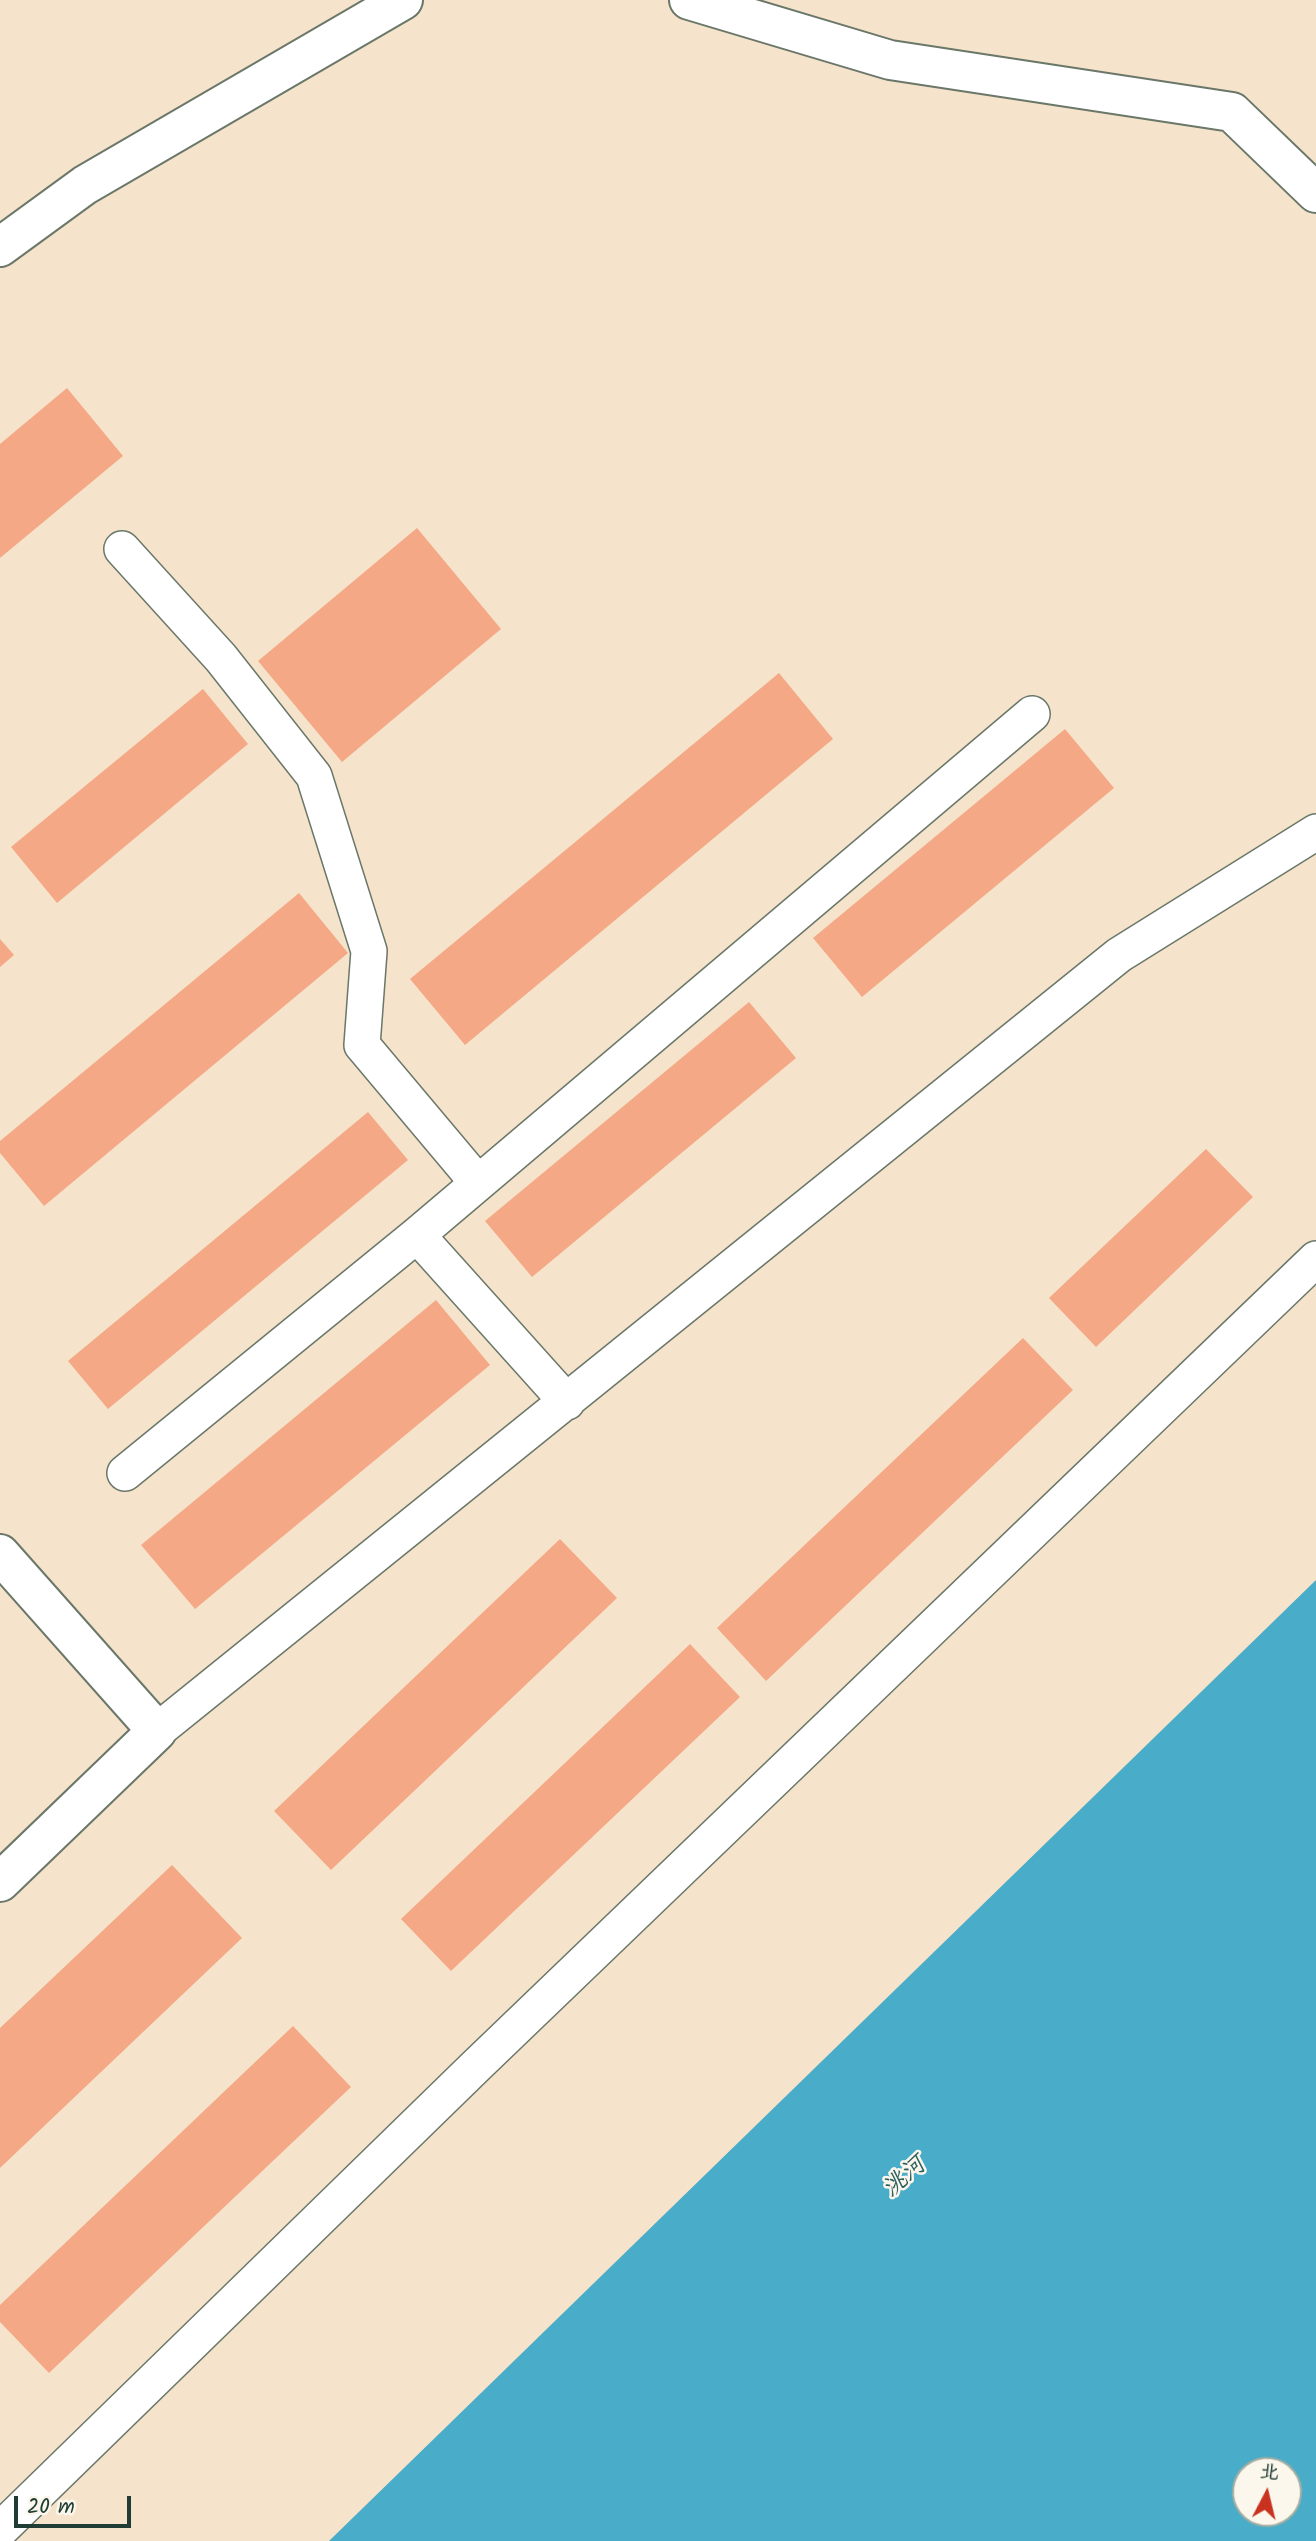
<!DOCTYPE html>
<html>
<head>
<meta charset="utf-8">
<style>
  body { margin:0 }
  #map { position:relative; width:1316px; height:2541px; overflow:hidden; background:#f5e4cb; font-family:Kalam,"LXGW WenKai TC",sans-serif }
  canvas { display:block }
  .north { position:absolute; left:1232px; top:2457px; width:70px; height:70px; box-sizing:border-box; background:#fbf7ec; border:2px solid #a3ada2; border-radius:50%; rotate:7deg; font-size:19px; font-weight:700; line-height:28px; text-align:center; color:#1f3d34 }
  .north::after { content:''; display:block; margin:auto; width:24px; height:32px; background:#c8321e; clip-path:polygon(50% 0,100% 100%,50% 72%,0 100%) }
  .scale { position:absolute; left:14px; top:2496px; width:117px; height:32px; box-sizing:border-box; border:4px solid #1f3d34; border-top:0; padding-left:9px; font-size:21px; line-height:24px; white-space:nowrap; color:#1f3d34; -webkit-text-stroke:5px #fbf7ec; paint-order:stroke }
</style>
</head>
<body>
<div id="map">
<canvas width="1316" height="2541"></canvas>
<div class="north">北</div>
<div class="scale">20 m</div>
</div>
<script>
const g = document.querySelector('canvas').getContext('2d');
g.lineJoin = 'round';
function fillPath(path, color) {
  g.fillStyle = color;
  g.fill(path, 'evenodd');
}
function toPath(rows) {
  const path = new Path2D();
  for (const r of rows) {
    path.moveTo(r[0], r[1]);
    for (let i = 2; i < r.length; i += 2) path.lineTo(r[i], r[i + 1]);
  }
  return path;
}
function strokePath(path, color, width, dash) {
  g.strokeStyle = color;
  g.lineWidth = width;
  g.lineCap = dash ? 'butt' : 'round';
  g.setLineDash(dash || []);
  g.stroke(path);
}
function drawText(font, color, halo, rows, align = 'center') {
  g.font = font + ' Kalam,"LXGW WenKai TC",sans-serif';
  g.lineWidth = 5;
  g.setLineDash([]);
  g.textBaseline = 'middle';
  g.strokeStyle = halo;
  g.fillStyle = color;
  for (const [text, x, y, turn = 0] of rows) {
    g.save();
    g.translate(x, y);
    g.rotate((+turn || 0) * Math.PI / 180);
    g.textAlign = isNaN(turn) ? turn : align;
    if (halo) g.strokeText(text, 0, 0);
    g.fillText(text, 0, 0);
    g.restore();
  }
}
fillPath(toPath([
  [1316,1580,1316,2541,329,2541],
  [1246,2471,1288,2471,1288,2513,1246,2513]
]), '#49acc8');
fillPath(toPath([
  [67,388,123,456,0,558,0,444],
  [417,528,501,629,342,762,258,661],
  [779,673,833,739,465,1045,410,979],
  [203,689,248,744,57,903,11,847],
  [1065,729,1114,788,862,997,813,938],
  [299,893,348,953,44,1206,0,1153,0,1141],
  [0,939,14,955,0,967],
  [749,1002,796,1058,532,1277,485,1221],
  [368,1112,408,1160,108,1409,68,1361],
  [1206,1149,1253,1197,1096,1347,1049,1298],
  [436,1300,490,1365,195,1609,141,1545],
  [1023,1338,1073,1390,766,1681,717,1628],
  [560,1539,617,1598,331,1870,274,1811],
  [690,1644,740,1697,451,1971,401,1919],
  [172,1865,242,1938,0,2168,0,2028],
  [293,2026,351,2087,49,2373,0,2322,0,2305]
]), '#f4a886');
const street = toPath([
  [122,549,221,658,314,776,369,951,362,1045,478,1183],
  [417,1235,567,1402],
  [125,1473,417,1235,1032,714],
  [157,1731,1119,955,1316,832],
  [0,2530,475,2067,1316,1259]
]);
const secondary = toPath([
  [689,0,890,60,1232,112,1316,193],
  [0,247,85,185,403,0],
  [0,1554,157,1731,0,1882]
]);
strokePath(street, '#6a7769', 38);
strokePath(secondary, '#6a7769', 42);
strokePath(street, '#fff', 35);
strokePath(secondary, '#fff', 38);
drawText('italic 24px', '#2c5e60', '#fbf7ec', [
  ["洮河",906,2179,-41]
]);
</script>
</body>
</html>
